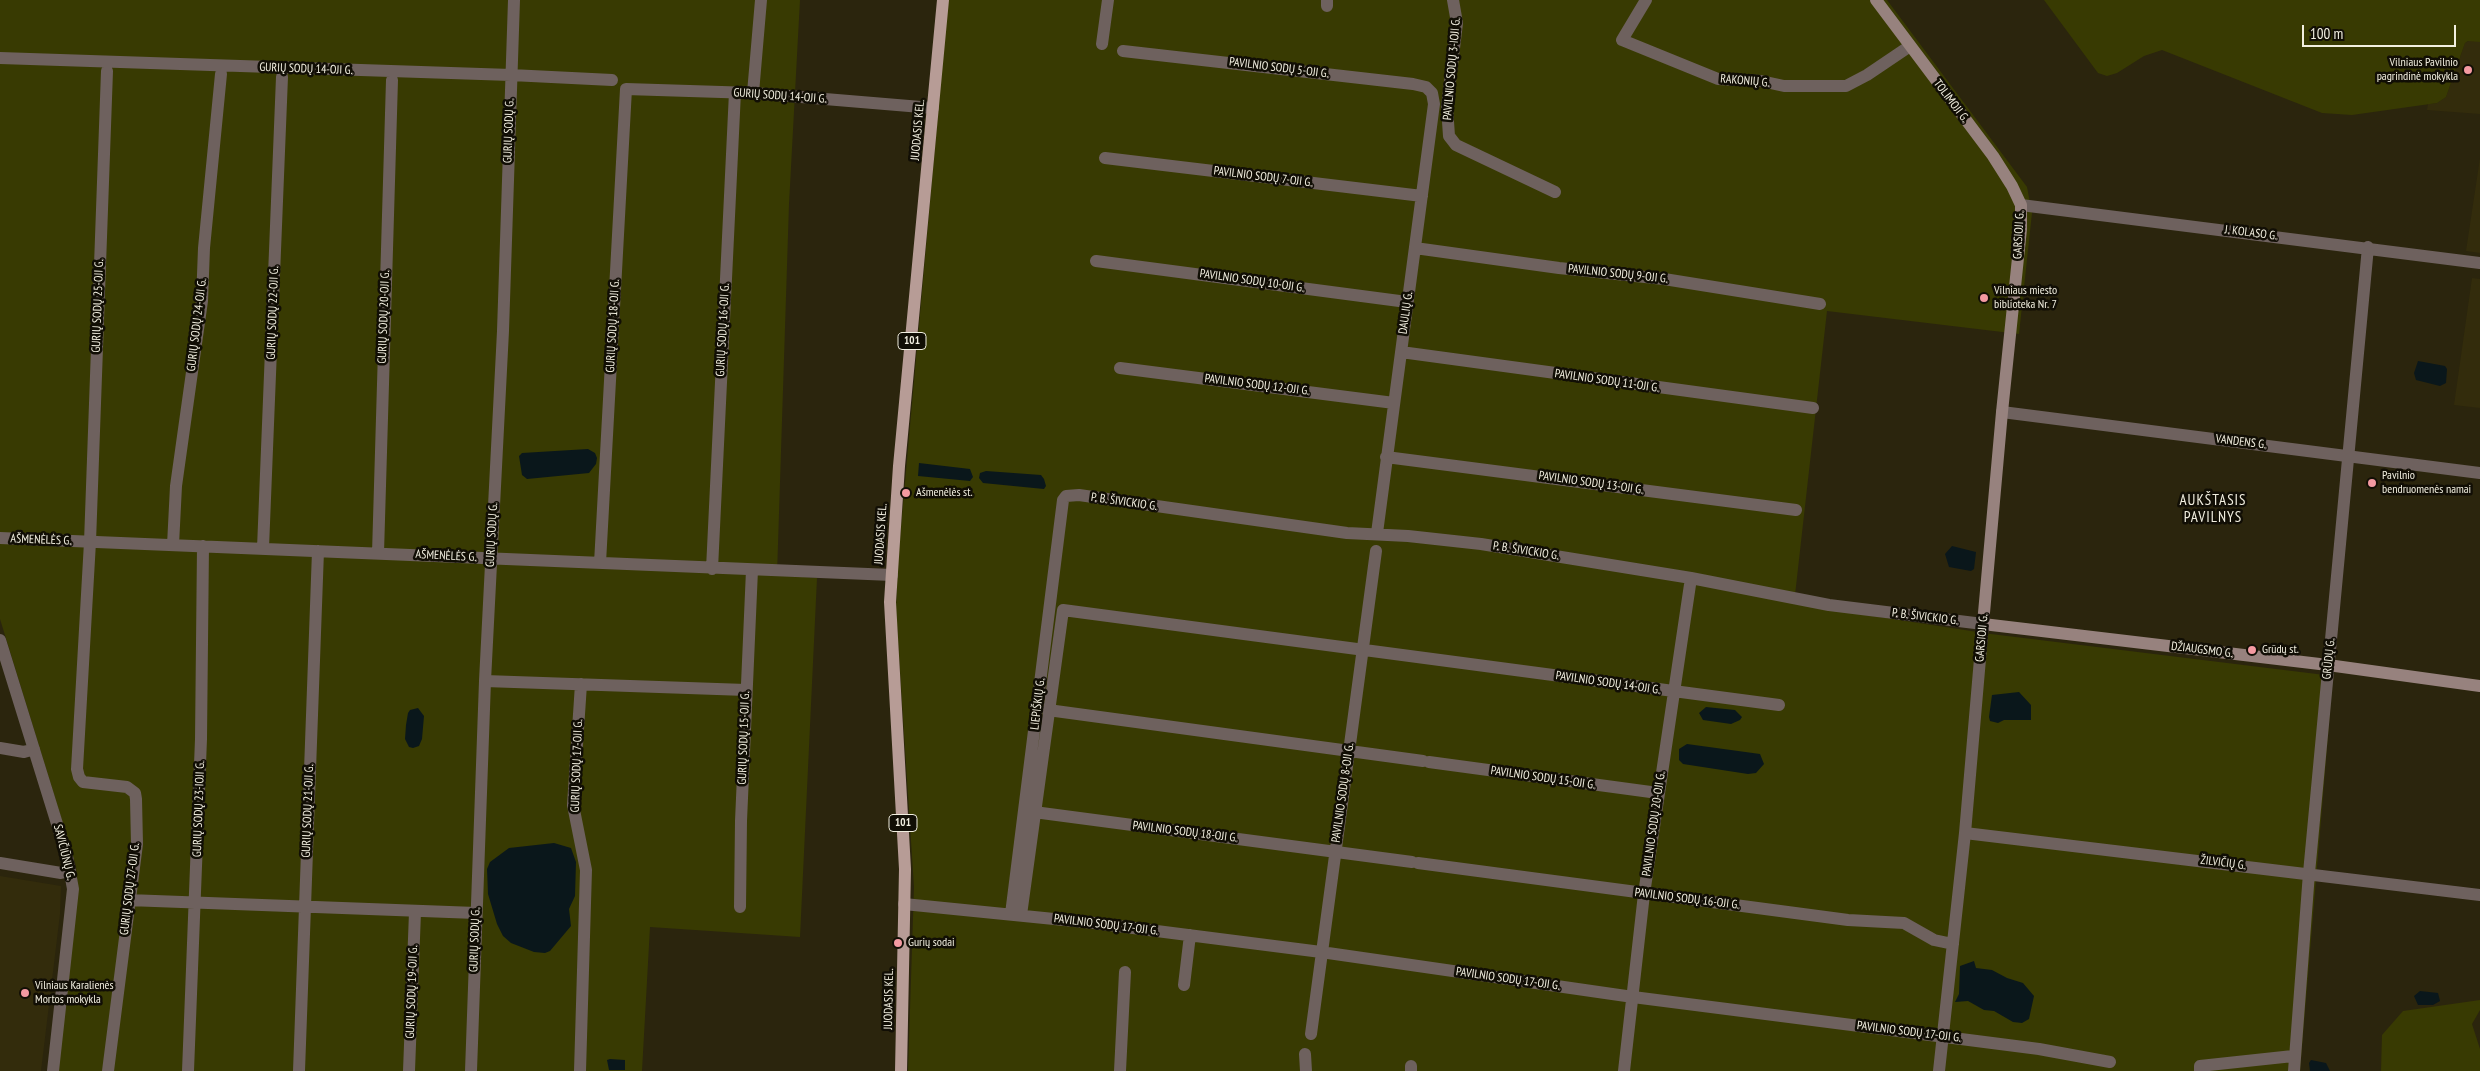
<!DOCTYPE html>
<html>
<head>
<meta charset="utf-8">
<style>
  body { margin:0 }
  #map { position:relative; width:2480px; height:1071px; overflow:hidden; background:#2b250d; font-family:"PT Sans Narrow",sans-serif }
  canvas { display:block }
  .scale { position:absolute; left:2302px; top:25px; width:154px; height:22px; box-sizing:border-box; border:2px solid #f2efe0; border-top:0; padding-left:6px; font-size:15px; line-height:18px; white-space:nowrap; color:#f2efe0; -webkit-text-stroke:4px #110e05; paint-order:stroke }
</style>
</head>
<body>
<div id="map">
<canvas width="2480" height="1071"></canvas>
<div class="scale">100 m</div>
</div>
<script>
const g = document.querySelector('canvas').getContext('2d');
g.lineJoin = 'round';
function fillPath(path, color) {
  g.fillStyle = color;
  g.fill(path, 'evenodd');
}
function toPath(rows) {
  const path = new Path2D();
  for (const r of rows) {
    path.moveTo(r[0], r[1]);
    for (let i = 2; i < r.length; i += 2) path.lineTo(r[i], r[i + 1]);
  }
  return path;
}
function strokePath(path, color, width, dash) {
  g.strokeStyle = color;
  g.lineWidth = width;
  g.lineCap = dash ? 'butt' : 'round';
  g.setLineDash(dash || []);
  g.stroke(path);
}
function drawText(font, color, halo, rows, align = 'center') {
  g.font = font + ' "PT Sans Narrow",sans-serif';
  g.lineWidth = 5;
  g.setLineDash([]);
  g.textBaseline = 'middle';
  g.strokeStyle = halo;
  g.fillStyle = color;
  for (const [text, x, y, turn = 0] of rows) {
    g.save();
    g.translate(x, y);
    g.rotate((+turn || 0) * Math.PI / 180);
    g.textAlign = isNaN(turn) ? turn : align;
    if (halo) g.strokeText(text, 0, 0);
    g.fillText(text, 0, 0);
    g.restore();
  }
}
fillPath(toPath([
  [2473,38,2480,40,2480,114,2427,110,2428,104,2437,103,2446,97,2465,43],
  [2480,158,2480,253,2466,251],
  [2472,278,2480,279,2480,408,2454,405],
  [0,876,61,886,60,914,41,1071,0,1071]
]), '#332c0c');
fillPath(toPath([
  [0,0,800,0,789,204,777,575,817,578,800,937,650,927,642,1071,58,1071,78,889,76,866,0,619],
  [948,0,1887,0,2027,187,2032,213,2019,334,1827,311,1794,604,1991,634,2333,676,2300,1071,908,1071,914,887,896,609,898,561],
  [2044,0,2480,0,2480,42,2468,41,2465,43,2446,97,2437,103,2352,115,2322,113,2162,50,2144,56,2117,73,2107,76,2098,73],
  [2480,1000,2480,1010,2472,1024,2480,1049,2480,1071,2381,1071,2382,1035,2403,1011]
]), '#383a02');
fillPath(toPath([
  [2418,361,2445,366,2447,369,2446,383,2440,386,2416,380,2414,373],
  [588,449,595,453,597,458,596,464,589,473,527,479,522,475,519,456,522,453],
  [919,463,970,469,973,477,970,481,918,476],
  [986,471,1041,475,1044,479,1046,486,1044,489,983,483,979,478,980,473],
  [1952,546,1976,552,1974,569,1971,571,1949,567,1945,554],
  [2019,692,2031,705,2031,720,2004,720,1998,723,1990,721,1989,717,1992,695],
  [1706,707,1735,710,1742,717,1740,720,1731,724,1703,720,1699,713],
  [418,708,424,716,422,739,419,746,413,748,409,747,405,739,406,725,408,713,410,710],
  [1687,744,1760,754,1764,764,1756,773,1748,774,1683,764,1679,760,1679,749],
  [554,843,571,848,576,862,575,896,569,909,571,926,550,951,545,953,534,952,511,943,503,936,497,924,488,894,487,869,490,862,509,848],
  [1974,961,1976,968,1992,970,2007,978,2023,983,2034,996,2029,1019,2022,1023,2013,1022,1994,1011,1984,1010,1968,1001,1955,1002,1959,994,1960,966],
  [2420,991,2438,993,2440,1001,2433,1005,2418,1005,2414,996],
  [610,1059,625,1060,625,1070,609,1070,607,1060],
  [2311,1060,2326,1063,2330,1071,2310,1071,2309,1063]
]), '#0a171b');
strokePath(toPath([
  [1453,0,1457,23,1447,107,1449,136,1456,145,1555,192],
  [1646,0,1622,40,1718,79,1761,81,1784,86,1846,86,1867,75,1910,46],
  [1327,6,1327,0],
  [1102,44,1108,0],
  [1123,51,1413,84,1426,87,1432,93,1434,104,1377,533],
  [0,58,511,75,612,80],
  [107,71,90,542,77,769,79,777,83,782,127,787,135,793,136,799,137,844,108,1071],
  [753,93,761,0],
  [1105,158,1422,196],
  [2021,205,2480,263],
  [1415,248,1559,268,1664,279,1820,304],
  [1096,261,1407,302],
  [1401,352,1813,408],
  [1120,368,1394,403],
  [2002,412,2480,473],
  [1386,457,1796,510],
  [0,538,892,575],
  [173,545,176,486,202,301,204,248,221,74],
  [263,548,282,77],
  [378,553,392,80],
  [600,563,626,89,753,93,933,108],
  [712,569,735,92],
  [0,640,67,856,73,889,53,1071],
  [485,681,746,690],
  [1048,710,1423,761],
  [0,748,24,752,34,749],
  [1429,762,1658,793],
  [1034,812,1412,862],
  [1965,833,2480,895],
  [0,863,61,873,70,871],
  [1418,863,1848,920,1904,923,1934,940,1953,944],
  [128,900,476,913],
  [904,904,1094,923,1321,952,1633,997,2039,1049,2110,1062],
  [740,907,741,821,752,570],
  [1011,914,1063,500,1066,496,1079,495,1347,533,1408,536,1481,544,1691,578,1829,605,1983,624,1965,833,1939,1071],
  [1021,915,1063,610,1779,705],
  [1184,985,1190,935],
  [1311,1034,1376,551],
  [1305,1054,1306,1071],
  [1411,1066,1411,1071],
  [188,1071,201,739,203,546],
  [299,1071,318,551],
  [409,1071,415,912],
  [471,1071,485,681,503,331,514,0],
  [580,1071,586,870,573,805,581,684],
  [1120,1071,1125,972],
  [1624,1071,1644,894,1691,578],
  [2200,1071,2200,1066,2293,1056],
  [2294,1071,2309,873,2368,247]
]), '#6e615e', 12);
strokePath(toPath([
  [1876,0,1993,156,2012,186,2021,205,2021,229,2002,412,1983,624,2328,665,2480,686]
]), '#97827e', 12);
strokePath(toPath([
  [901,1071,905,869,890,602,899,466,943,0]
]), '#b79c96', 12);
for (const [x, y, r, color] of [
  [2468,70,5,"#f49aa1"],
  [1984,298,5,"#f49aa1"],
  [2372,483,5,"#f49aa1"],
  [906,493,5,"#f49aa1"],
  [2252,650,5,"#f49aa1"],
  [898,943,5,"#f49aa1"],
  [25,993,5,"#f49aa1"]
]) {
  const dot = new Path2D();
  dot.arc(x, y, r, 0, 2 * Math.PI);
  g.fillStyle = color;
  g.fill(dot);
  strokePath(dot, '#110e05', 2);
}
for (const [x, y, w] of [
  [912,341,28],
  [903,823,28]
]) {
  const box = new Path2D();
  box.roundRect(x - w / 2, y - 8.5, w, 17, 4);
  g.fillStyle = '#110e05';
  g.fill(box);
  strokePath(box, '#f2efe0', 1);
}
drawText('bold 11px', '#f2efe0', null, [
  ["101",912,341],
  ["101",903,823]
]);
drawText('12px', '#f2efe0', '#110e05', [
  ["Vilniaus Pavilnio",2458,63,"right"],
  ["pagrindinė mokykla",2458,77,"right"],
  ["Vilniaus miesto",1994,291],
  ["biblioteka Nr. 7",1994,305],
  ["Pavilnio",2382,476],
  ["bendruomenės namai",2382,490],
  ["Ašmenėlės st.",916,493],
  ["Grūdų st.",2262,650],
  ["Gurių sodai",908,943],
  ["Vilniaus Karalienės",35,986],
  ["Mortos mokykla",35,1000]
], 'left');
drawText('12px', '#f2efe0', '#110e05', [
  ["PAVILNIO SODŲ 5-OJI G.",1279,68,7],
  ["GURIŲ SODŲ 14-OJI G.",306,69,2],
  ["PAVILNIO SODŲ 3-IOJI G.",1452,69,-85],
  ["RAKONIŲ G.",1745,81,5],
  ["GURIŲ SODŲ 14-OJI G.",780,96,4],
  ["TOLIMOJI G.",1951,101,53],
  ["JUODASIS KEL.",918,130,-85],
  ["GURIŲ SODŲ G.",509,131,-88],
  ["PAVILNIO SODŲ 7-OJI G.",1263,177,7],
  ["J. KOLASO G.",2251,233,7],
  ["GARSIOJI G.",2019,235,-87],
  ["PAVILNIO SODŲ 9-OJI G.",1618,274,6],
  ["PAVILNIO SODŲ 10-OJI G.",1252,281,8],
  ["GURIŲ SODŲ 25-OJI G.",98,306,-88],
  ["GURIŲ SODŲ 22-OJI G.",273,313,-88],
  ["DAULIŲ G.",1406,313,-82],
  ["GURIŲ SODŲ 20-OJI G.",384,317,-88],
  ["GURIŲ SODŲ 24-OJI G.",197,325,-83],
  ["GURIŲ SODŲ 18-OJI G.",613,326,-87],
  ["GURIŲ SODŲ 16-OJI G.",723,330,-87],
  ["PAVILNIO SODŲ 11-OJI G.",1607,381,8],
  ["PAVILNIO SODŲ 12-OJI G.",1257,385,7],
  ["VANDENS G.",2241,442,7],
  ["PAVILNIO SODŲ 13-OJI G.",1591,483,8],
  ["P. B. ŠIVICKIO G.",1124,502,8],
  ["JUODASIS KEL.",881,534,-86],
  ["GURIŲ SODŲ G.",492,535,-87],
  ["AŠMENĖLĖS G.",41,540,2],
  ["P. B. ŠIVICKIO G.",1526,551,9],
  ["AŠMENĖLĖS G.",446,556,3],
  ["P. B. ŠIVICKIO G.",1925,617,7],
  ["GARSIOJI G.",1982,638,-85],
  ["DŽIAUGSMO G.",2202,650,7],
  ["GRŪDŲ G.",2329,659,-84],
  ["PAVILNIO SODŲ 14-OJI G.",1608,683,8],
  ["LIEPIŠKIŲ G.",1038,704,-83],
  ["GURIŲ SODŲ 15-OJI G.",744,738,-88],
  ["GURIŲ SODŲ 17-OJI G.",577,766,-88],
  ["PAVILNIO SODŲ 15-OJI G.",1543,778,8],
  ["PAVILNIO SODŲ 8-OJI G.",1343,793,-82],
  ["GURIŲ SODŲ 23-IOJI G.",199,809,-88],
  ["GURIŲ SODŲ 21-OJI G.",308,811,-88],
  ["PAVILNIO SODŲ 20-OJI G.",1654,824,-82],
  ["PAVILNIO SODŲ 18-OJI G.",1185,832,7],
  ["SAVIČIŪNŲ G.",64,852,76],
  ["ŽILVIČIŲ G.",2223,863,7],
  ["GURIŲ SODŲ 27-OJI G.",130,889,-83],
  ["PAVILNIO SODŲ 16-OJI G.",1687,899,7],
  ["PAVILNIO SODŲ 17-OJI G.",1106,925,7],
  ["GURIŲ SODŲ G.",475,940,-88],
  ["PAVILNIO SODŲ 17-OJI G.",1508,979,8],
  ["GURIŲ SODŲ 19-OJI G.",412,992,-88],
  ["JUODASIS KEL.",889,999,-89],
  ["PAVILNIO SODŲ 17-OJI G.",1909,1032,7]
]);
g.letterSpacing = '1px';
drawText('15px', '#f2efe0', '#110e05', [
  ["AUKŠTASIS",2213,501],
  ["PAVILNYS",2213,518]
]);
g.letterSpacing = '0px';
</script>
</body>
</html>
